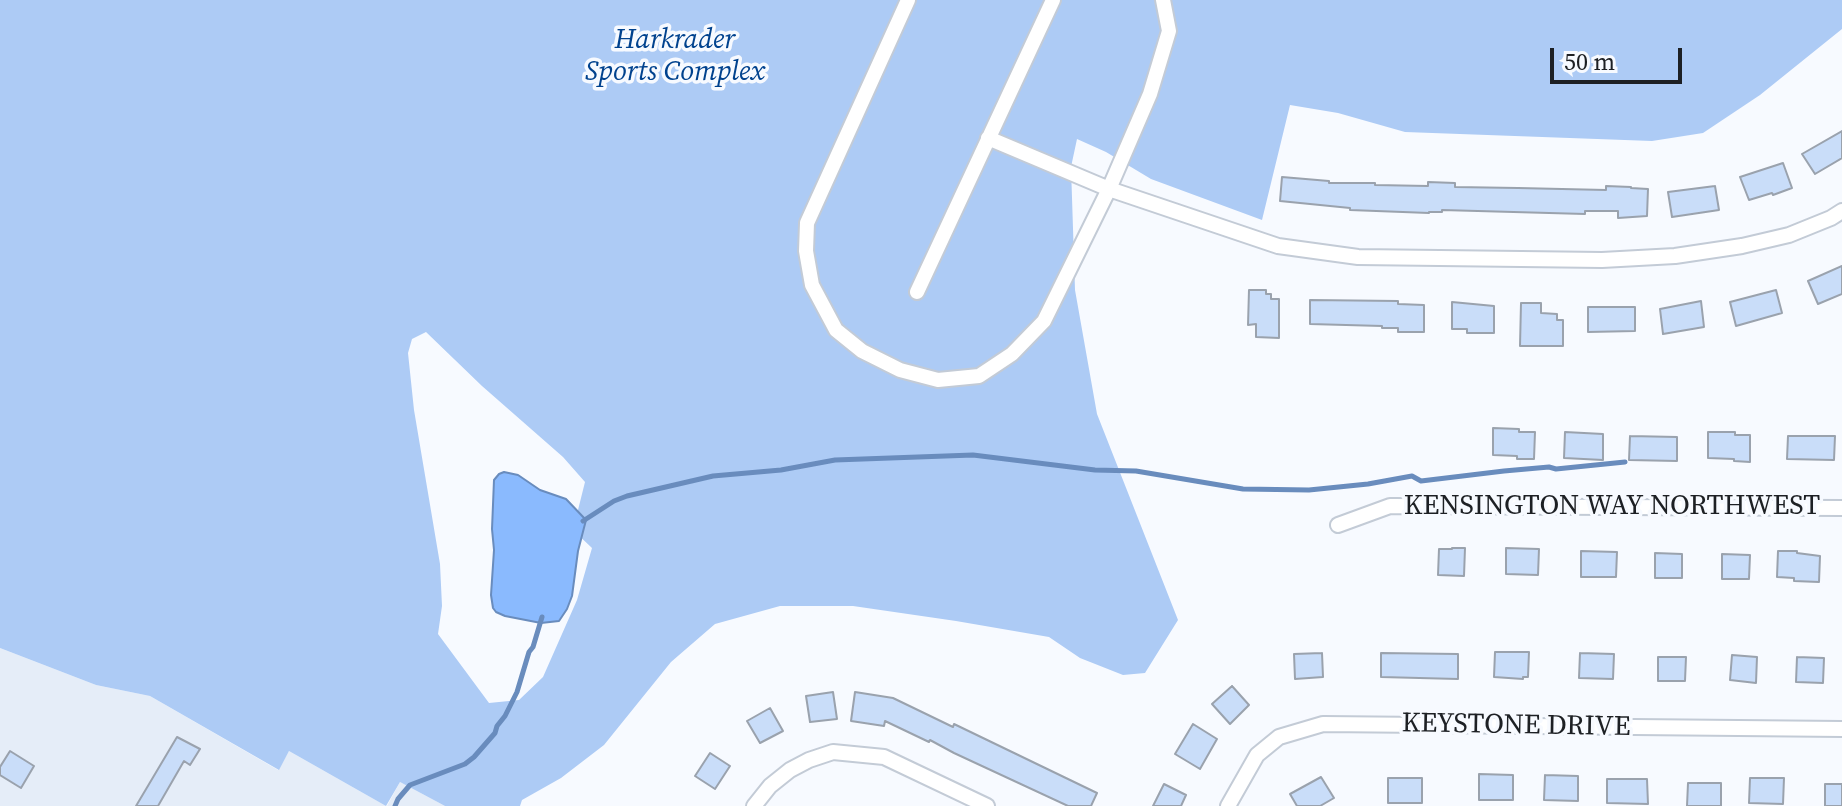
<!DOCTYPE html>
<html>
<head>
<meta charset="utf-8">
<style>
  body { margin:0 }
  #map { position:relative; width:1842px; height:806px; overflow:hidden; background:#f7faff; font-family:"Source Serif 4",serif }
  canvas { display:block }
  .scale { position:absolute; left:1550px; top:48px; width:132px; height:36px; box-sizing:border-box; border:4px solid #1d2024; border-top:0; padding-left:10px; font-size:24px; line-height:28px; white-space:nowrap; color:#1d2024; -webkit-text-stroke:6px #f7faff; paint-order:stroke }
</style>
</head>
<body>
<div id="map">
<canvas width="1842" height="806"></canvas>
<div class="scale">50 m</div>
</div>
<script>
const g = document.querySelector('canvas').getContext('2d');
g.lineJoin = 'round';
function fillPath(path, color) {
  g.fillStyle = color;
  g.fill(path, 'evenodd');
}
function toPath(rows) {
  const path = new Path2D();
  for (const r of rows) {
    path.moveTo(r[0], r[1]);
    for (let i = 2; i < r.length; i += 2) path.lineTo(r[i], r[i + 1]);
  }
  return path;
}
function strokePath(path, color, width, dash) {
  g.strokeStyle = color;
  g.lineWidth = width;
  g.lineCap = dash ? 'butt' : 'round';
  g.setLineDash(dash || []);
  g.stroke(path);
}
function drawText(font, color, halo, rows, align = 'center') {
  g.font = font + ' "Source Serif 4",serif';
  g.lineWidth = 7;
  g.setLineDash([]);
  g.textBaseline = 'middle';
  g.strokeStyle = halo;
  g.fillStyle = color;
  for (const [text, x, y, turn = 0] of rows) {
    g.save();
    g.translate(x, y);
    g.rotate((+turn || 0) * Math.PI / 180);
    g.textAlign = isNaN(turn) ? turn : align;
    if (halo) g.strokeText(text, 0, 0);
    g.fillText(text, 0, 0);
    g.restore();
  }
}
fillPath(toPath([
  [0,648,96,685,150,696,278,770,289,751,386,806,0,806],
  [400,782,445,806,387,806]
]), '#e5edf8');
fillPath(toPath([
  [0,0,1842,0,1842,29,1760,95,1703,133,1652,141,1405,132,1338,113,1290,105,1262,220,1151,179,1106,152,1077,139,1071,167,1075,290,1097,414,1178,620,1145,673,1123,675,1080,658,1049,637,956,621,853,606,780,606,715,624,671,662,604,745,561,778,522,800,520,806,445,806,400,782,386,806,289,751,279,770,150,696,96,685,0,648],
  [426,332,482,386,563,457,585,482,573,530,592,548,577,600,543,677,519,700,489,703,438,634,442,606,440,564,414,410,408,353,412,339]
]), '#adcbf5');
const water = toPath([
  [504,472,518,475,540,490,566,499,586,520,578,551,572,596,567,609,559,621,541,623,505,616,496,612,493,608,491,595,494,550,492,529,494,480,499,474,504,472]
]);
fillPath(water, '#8abafe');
strokePath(water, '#698cbd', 2);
strokePath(toPath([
  [583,521,614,501,627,496,713,476,781,470,835,460,973,455,1095,470,1136,471,1243,489,1309,490,1368,484,1412,476,1421,481,1504,471,1549,467,1556,469,1625,462],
  [395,806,398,799,410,785,465,764,474,757,495,733,497,726,505,716,517,692,529,652,533,647,542,617]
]), '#698cbd', 5);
const building = toPath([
  [1842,131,1842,158,1815,174,1802,154,1842,131],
  [1783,163,1792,188,1773,195,1772,193,1749,200,1740,177,1783,163],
  [1282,177,1329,181,1329,183,1375,183,1375,185,1428,186,1428,182,1455,183,1455,187,1518,188,1606,190,1606,186,1631,187,1631,188,1648,189,1647,216,1618,218,1618,211,1585,211,1585,214,1442,210,1442,212,1429,212,1429,213,1350,210,1350,208,1280,201,1282,177],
  [1715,186,1719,210,1672,217,1668,192,1715,186],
  [1842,266,1842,294,1818,304,1808,281,1842,266],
  [1249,290,1266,290,1266,294,1271,294,1271,299,1279,299,1279,338,1256,337,1256,324,1248,325,1249,290],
  [1776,290,1782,313,1736,326,1730,302,1776,290],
  [1310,300,1398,301,1398,304,1424,305,1424,332,1398,332,1398,328,1382,328,1382,326,1310,324,1310,300],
  [1701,301,1704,327,1663,334,1660,309,1701,301],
  [1452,302,1494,306,1494,333,1467,333,1467,329,1452,329,1452,302],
  [1521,303,1541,303,1541,313,1557,314,1557,320,1563,320,1563,346,1520,346,1521,303],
  [1588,307,1635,307,1635,331,1588,332,1588,307],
  [1493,428,1519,429,1519,432,1535,432,1534,459,1517,459,1517,456,1493,455,1493,428],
  [1565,432,1603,434,1603,460,1564,458,1565,432],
  [1708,432,1735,432,1735,435,1750,435,1750,462,1734,461,1734,459,1708,458,1708,432],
  [1630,436,1677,437,1677,461,1629,460,1630,436],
  [1788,436,1835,436,1834,460,1787,459,1788,436],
  [1452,548,1465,548,1464,576,1438,575,1439,549,1452,549,1452,548],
  [1506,548,1539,549,1538,575,1506,574,1506,548],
  [1581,551,1617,552,1616,577,1581,577,1581,551],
  [1778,551,1797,551,1797,553,1820,556,1819,582,1794,581,1794,578,1777,577,1778,551],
  [1655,553,1682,554,1682,578,1655,578,1655,553],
  [1722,554,1750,555,1749,579,1722,579,1722,554],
  [1495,652,1529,652,1528,677,1523,677,1523,679,1494,677,1495,652],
  [1322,653,1323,677,1295,679,1294,654,1322,653],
  [1381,653,1458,654,1458,679,1381,677,1381,653],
  [1580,653,1614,654,1613,679,1579,678,1580,653],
  [1732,655,1757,657,1756,683,1730,680,1732,655],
  [1658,657,1686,657,1685,681,1658,681,1658,657],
  [1797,657,1824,658,1823,683,1796,682,1797,657],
  [1232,686,1249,705,1230,724,1212,704,1232,686],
  [833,692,837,719,810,722,806,696,833,692],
  [855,692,893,698,953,727,954,724,1097,793,1091,806,1068,806,954,753,930,740,929,742,885,721,884,726,851,721,855,692],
  [770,708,783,731,760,743,747,721,770,708],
  [1193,724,1217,739,1200,769,1175,754,1193,724],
  [177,737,200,749,190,765,184,761,158,806,136,806,177,737],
  [10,751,34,766,21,788,0,775,0,767,10,751],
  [710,753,730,766,715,789,695,776,710,753],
  [1479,774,1513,775,1513,800,1479,800,1479,774],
  [1545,775,1578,776,1578,801,1544,800,1545,775],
  [1321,777,1334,798,1320,806,1297,806,1290,794,1321,777],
  [1388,778,1422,778,1422,803,1388,803,1388,778],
  [1750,778,1784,778,1783,804,1749,803,1750,778],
  [1607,779,1647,779,1648,804,1607,803,1607,779],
  [1688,783,1721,783,1721,806,1687,806,1688,783],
  [1164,784,1186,795,1181,806,1153,806,1164,784],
  [1825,784,1842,784,1842,806,1825,806,1825,784]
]);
fillPath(building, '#c9ddf9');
strokePath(building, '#9aa2ad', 2);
const street = toPath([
  [908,0,807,223,806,251,812,285,836,330,862,351,900,370,938,380,979,376,1012,354,1044,321,1109,189,1150,94,1169,31,1163,0],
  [988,138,1109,189,1278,246,1358,257,1602,260,1675,256,1742,246,1789,235,1831,218,1842,211],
  [917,292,1053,0],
  [1338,525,1390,506,1842,508],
  [754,806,770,786,790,770,809,760,833,752,884,757,987,806],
  [1228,806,1257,755,1279,737,1323,724,1842,729]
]);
strokePath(street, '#c3cbd6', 18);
strokePath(street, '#fff', 14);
drawText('italic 28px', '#00428e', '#f7faff', [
  ["Harkrader",675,41],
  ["Sports Complex",675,73]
]);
drawText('28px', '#1d2024', '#f7faff', [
  ["KENSINGTON WAY NORTHWEST",1612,507],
  ["KEYSTONE DRIVE",1516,726,1]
]);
</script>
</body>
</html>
